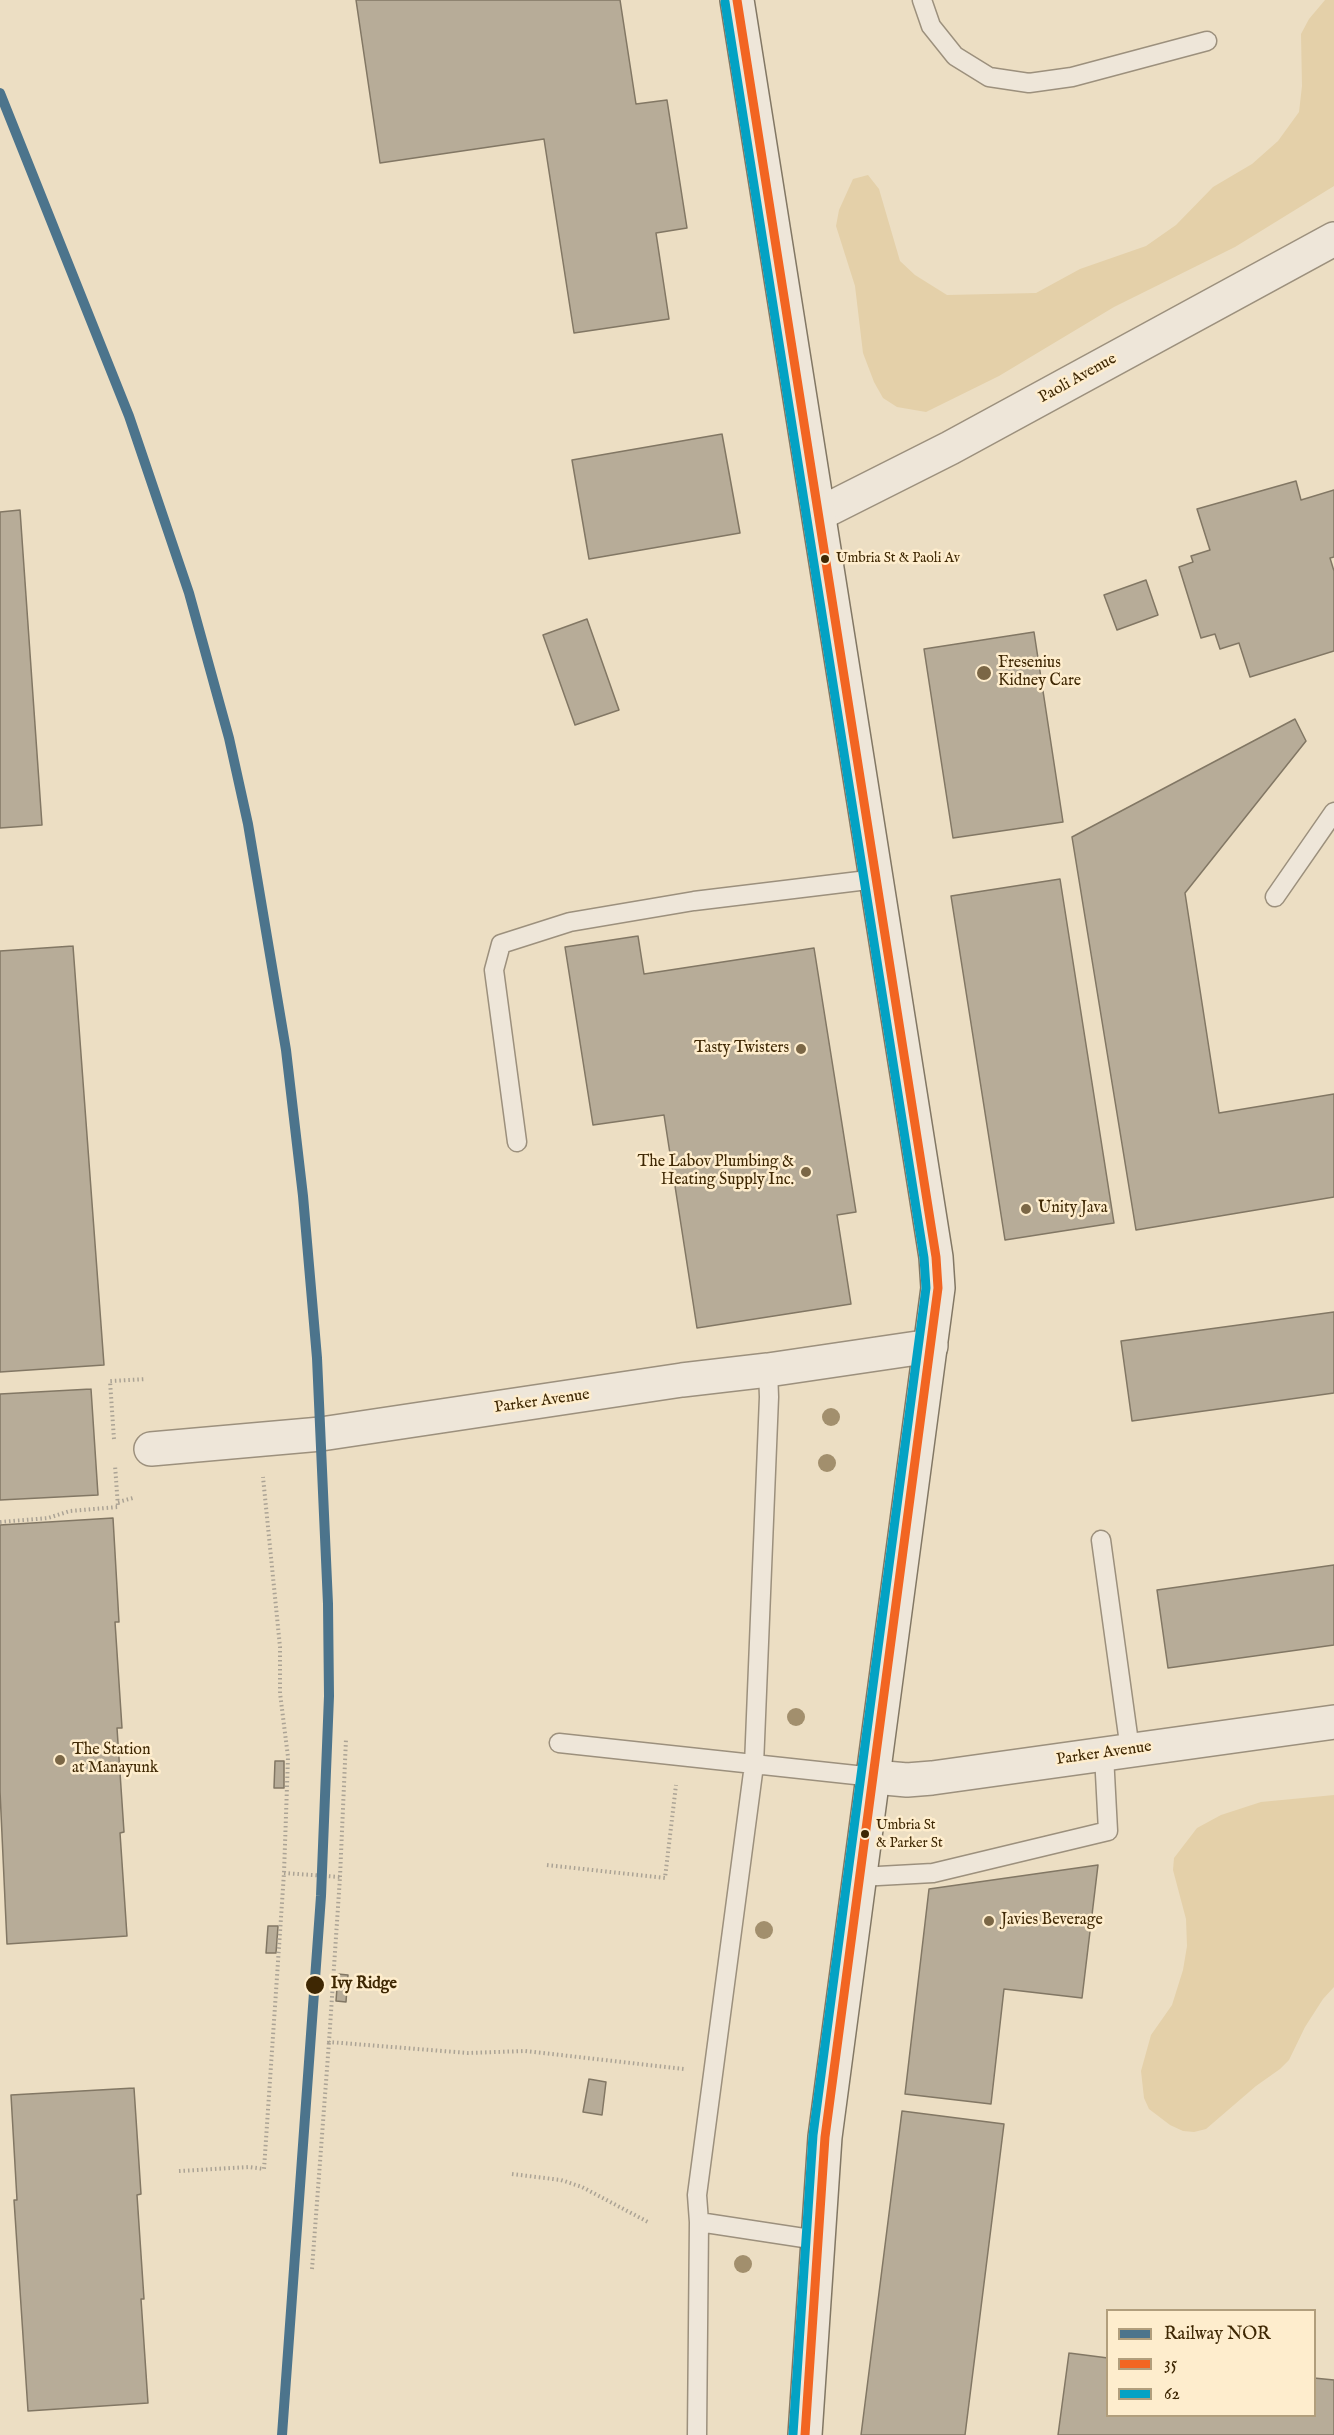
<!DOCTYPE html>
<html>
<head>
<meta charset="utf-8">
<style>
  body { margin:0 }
  #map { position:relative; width:1334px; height:2435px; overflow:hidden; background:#ecdec3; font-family:"IM FELL English",serif }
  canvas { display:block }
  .legend { position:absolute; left:1106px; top:2309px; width:210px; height:108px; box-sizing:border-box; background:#feedcd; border:2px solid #b19e7c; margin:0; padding:8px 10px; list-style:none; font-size:18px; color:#3e2703 }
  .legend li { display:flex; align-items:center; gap:12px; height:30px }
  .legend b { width:30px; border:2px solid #b19e7c }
</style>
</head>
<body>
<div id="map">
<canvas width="1334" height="2435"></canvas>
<ul class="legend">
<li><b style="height:8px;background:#4c748c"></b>Railway NOR</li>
<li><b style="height:8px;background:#f26522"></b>35</li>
<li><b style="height:8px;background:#03a2c4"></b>62</li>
</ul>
</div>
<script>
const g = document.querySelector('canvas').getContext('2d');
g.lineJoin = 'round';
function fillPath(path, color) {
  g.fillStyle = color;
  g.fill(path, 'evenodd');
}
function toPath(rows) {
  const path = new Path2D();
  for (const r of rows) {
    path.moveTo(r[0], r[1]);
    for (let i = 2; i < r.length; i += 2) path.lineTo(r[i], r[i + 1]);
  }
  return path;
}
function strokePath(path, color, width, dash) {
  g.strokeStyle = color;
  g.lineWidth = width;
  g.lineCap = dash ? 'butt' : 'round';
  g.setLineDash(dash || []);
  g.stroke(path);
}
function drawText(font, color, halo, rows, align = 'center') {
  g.font = font + ' "IM FELL English",serif';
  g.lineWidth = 5;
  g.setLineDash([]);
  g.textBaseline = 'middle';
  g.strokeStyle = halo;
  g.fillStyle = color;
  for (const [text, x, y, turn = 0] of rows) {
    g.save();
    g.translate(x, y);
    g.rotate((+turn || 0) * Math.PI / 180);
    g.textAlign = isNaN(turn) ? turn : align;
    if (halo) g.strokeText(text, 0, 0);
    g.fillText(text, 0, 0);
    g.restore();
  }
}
fillPath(toPath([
  [1325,0,1334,0,1334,186,1235,247,1114,307,999,376,926,412,897,407,883,398,874,382,863,353,855,286,836,226,839,210,853,179,868,175,879,189,900,261,915,275,947,295,1036,293,1080,269,1146,246,1176,225,1213,187,1252,164,1278,141,1299,112,1302,86,1301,34,1309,19],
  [1334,1795,1334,1987,1323,1999,1305,2027,1289,2060,1280,2069,1256,2086,1206,2129,1194,2132,1183,2131,1170,2125,1149,2109,1144,2098,1141,2071,1151,2035,1172,2005,1183,1970,1187,1946,1186,1919,1173,1870,1174,1858,1197,1828,1221,1815,1261,1802]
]), '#e4d0a9');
const building = toPath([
  [356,0,620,0,636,104,667,100,687,228,656,233,669,319,574,333,544,139,380,163,356,0],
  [722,434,740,533,589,559,572,460,722,434],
  [1296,481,1301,500,1334,490,1334,557,1330,558,1334,571,1334,651,1250,677,1239,643,1220,649,1215,634,1201,638,1179,567,1193,562,1191,556,1210,550,1197,509,1296,481],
  [20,510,42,825,0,828,0,512,20,510],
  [1146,580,1158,615,1117,630,1104,595,1146,580],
  [587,619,619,710,575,725,543,635,587,619],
  [1034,632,1063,822,953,838,924,649,1034,632],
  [1295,719,1306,741,1185,893,1219,1113,1334,1094,1334,1197,1136,1230,1072,837,1295,719],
  [1060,879,1114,1223,1005,1240,951,896,1060,879],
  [638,936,644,974,814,948,856,1212,837,1215,851,1304,697,1328,664,1115,593,1125,565,947,638,936],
  [73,946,104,1365,0,1372,0,951,73,946],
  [1334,1312,1334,1393,1132,1421,1121,1341,1334,1312],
  [91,1389,98,1495,0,1500,0,1394,91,1389],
  [113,1518,119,1622,115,1622,122,1728,117,1728,124,1832,120,1833,127,1936,7,1944,0,1791,0,1525,113,1518],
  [1334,1565,1334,1645,1168,1668,1157,1590,1334,1565],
  [275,1761,284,1761,284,1788,274,1788,275,1761],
  [1098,1865,1082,1998,1004,1989,991,2104,905,2094,929,1889,1098,1865],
  [268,1926,278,1926,276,1953,266,1953,268,1926],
  [338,1974,348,1975,346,2002,336,2001,338,1974],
  [589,2079,606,2082,602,2115,583,2112,589,2079],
  [134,2088,141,2194,137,2195,144,2299,141,2299,148,2403,28,2411,14,2200,17,2200,11,2095,134,2088],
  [902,2111,1004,2124,965,2435,861,2435,902,2111],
  [1069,2353,1108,2358,1108,2416,1314,2416,1314,2378,1334,2380,1334,2435,1058,2435,1069,2353]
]);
fillPath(building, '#b7ac98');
strokePath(building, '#827764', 1.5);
const service = toPath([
  [922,0,931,26,955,56,989,77,1029,83,1072,77,1207,41],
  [1275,897,1334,812],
  [517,1142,494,970,501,944,570,922,694,901,876,879],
  [1101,1540,1130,1750],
  [559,1743,874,1777],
  [860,1877,933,1873,1108,1831,1104,1755],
  [699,2222,817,2240],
  [697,2435,699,2222,697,2195,754,1765,769,1397,768,1370]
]);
const minor = toPath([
  [819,514,950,448,1334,239],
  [151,1449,321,1434,682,1380,768,1370,931,1346],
  [874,1777,907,1780,932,1778,1334,1722]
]);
const secondary = toPath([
  [737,0,936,1257,938,1288,825,2137,805,2435]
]);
strokePath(service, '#9c907d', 21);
strokePath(minor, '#9c907d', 36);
strokePath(secondary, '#827764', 36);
strokePath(toPath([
  [114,1439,110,1381,146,1379],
  [118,1502,133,1498],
  [0,1522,48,1518,70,1511,118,1507,115,1465],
  [547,1865,665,1878,676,1785],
  [284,1873,340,1877,329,2042,468,2053,525,2051,684,2069],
  [340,1877,346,1739],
  [179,2171,249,2167,264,2169,284,1873,288,1757,280,1693,280,1647,263,1477],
  [512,2174,561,2180,582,2187,648,2222],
  [312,2269,329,2042]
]), '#aba395', 4, [1.5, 3]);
strokePath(service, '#eee6d9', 18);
strokePath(minor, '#eee6d9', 33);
strokePath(secondary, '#eee6d9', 33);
strokePath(toPath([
  [737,0,936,1257,938,1288,825,2137,805,2435]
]), '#f26522', 9);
strokePath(toPath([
  [725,2,924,1258,926,1288,813,2135,793,2434]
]), '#03a2c4', 9);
strokePath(toPath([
  [0,93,129,416,189,593,229,738,248,824,286,1050,303,1196,317,1358,328,1604,329,1696,321,1896,282,2435]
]), '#4c748c', 10);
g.fillStyle = '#a28f6d';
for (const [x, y] of [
  [831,1417],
  [827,1463],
  [796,1717],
  [764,1930],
  [743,2264]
]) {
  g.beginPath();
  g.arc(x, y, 9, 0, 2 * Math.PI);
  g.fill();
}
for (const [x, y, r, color] of [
  [825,559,5,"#3e2703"],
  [984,673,8,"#7b6746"],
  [801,1049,6,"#7b6746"],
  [806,1172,6,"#7b6746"],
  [1026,1209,6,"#7b6746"],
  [60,1760,6,"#7b6746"],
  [865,1834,5,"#3e2703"],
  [989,1921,6,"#7b6746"],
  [315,1985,10,"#3e2703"]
]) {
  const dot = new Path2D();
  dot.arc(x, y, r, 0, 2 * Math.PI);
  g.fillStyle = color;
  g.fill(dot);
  strokePath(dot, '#feedcd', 2);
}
drawText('14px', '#3e2703', '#feedcd', [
  ["Umbria St & Paoli Av",836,559],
  ["Umbria St",876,1826],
  ["& Parker St",876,1844]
], 'left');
drawText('16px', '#3e2703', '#feedcd', [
  ["Paoli Avenue",1078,379,-29],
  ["Parker Avenue",542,1402,-8],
  ["Parker Avenue",1104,1754,-8]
]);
drawText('16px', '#3e2703', '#feedcd', [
  ["Fresenius",998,664],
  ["Kidney Care",998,682],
  ["Tasty Twisters",789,1049,"right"],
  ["The Labov Plumbing &",794,1163,"right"],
  ["Heating Supply Inc.",794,1181,"right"],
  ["Unity Java",1038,1209],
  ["The Station",72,1751],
  ["at Manayunk",72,1769],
  ["Javies Beverage",1001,1921]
], 'left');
drawText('bold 16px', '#3e2703', '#feedcd', [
  ["Ivy Ridge",331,1985]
], 'left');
</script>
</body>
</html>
